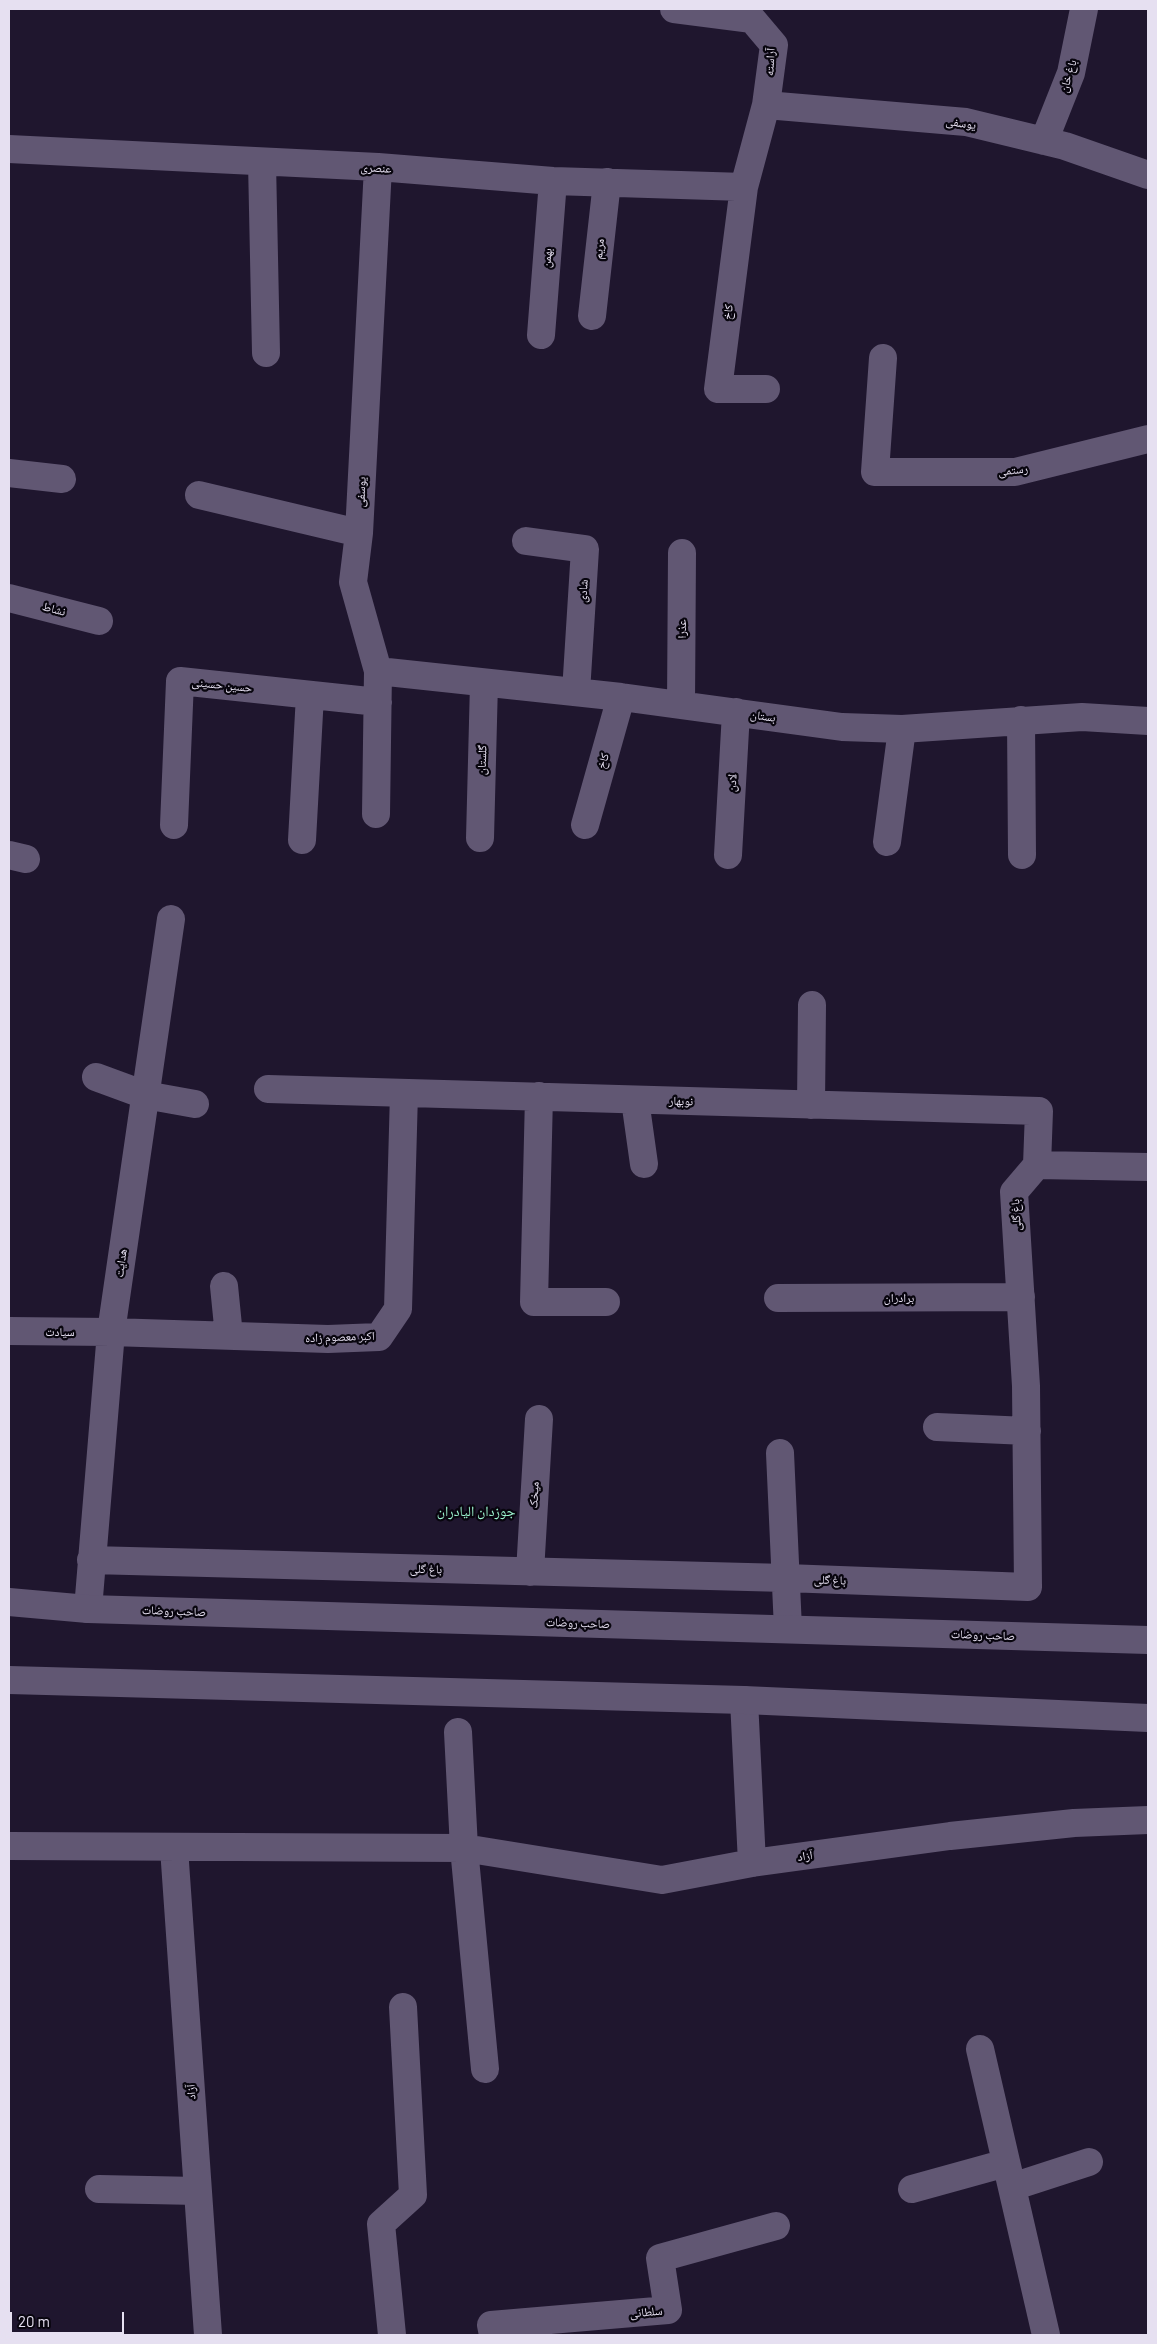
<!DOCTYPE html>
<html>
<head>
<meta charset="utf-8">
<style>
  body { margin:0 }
  #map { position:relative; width:1157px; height:2344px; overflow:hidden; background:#1f162e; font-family:Barlow,sans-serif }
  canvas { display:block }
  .frame { position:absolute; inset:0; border:10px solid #e6e0f1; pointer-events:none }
  .scale { position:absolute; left:10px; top:2312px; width:114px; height:22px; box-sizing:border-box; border:2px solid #e6e0f1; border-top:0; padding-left:6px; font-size:15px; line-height:18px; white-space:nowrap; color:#e6e0f1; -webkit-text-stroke:4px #08050e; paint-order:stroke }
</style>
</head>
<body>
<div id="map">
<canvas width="1157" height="2344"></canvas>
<div class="frame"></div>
<div class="scale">20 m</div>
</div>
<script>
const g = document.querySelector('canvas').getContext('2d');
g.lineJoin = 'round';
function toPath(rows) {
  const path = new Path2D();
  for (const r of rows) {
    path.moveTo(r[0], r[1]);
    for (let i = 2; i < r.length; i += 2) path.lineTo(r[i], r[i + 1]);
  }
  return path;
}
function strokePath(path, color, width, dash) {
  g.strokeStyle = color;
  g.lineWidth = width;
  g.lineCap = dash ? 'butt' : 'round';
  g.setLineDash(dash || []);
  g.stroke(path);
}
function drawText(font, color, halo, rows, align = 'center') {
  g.font = font + ' Barlow,"Noto Naskh Arabic",sans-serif';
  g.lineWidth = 4.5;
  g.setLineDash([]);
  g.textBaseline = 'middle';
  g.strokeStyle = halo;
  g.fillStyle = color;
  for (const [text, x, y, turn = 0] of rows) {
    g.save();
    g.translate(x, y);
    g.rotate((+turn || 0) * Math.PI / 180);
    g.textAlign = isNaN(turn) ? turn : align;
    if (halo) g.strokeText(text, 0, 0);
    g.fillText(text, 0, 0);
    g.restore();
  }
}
strokePath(toPath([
  [674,9,752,19,774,45,766,105,744,187,718,389,766,389],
  [766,105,966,122,1065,146,1148,175],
  [1044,141,1071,73,1084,9],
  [9,149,378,167,553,181,744,187],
  [262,162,266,353],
  [592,316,607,182],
  [541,335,553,181],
  [883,358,875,472,1015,472,1148,439],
  [9,473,62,479],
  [199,495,359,533],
  [526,541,585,549,576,692],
  [9,598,99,621],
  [378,671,621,697,842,727,902,729,1082,717,1148,721],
  [681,705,682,553],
  [1021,720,1022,855],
  [376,814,378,671,353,582,359,533,378,167],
  [174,825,180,681,378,702],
  [585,825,621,697],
  [480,838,484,683],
  [302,840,310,695],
  [887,842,902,729],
  [9,855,26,859],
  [728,855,736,712],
  [96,1077,145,1095,195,1104],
  [268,1089,1039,1111,1037,1165],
  [539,1096,534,1302,606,1302],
  [635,1100,644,1164],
  [811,1105,812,1005],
  [224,1286,229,1336],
  [778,1298,1021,1297],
  [9,1331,111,1332,328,1339,379,1337,398,1309,404,1093],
  [937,1427,1027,1431],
  [780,1453,788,1629],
  [91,1560,786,1578,1028,1587,1026,1386,1014,1192,1037,1165,1148,1167],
  [530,1572,539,1419],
  [88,1609,111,1332,171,919],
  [744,1700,752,1863],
  [458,1732,464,1848,485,2069],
  [9,1846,464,1848,662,1880,752,1863,950,1836,1074,1823,1148,1820],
  [174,1848,208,2335],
  [980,2049,1046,2335],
  [1012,2187,1089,2162],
  [99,2189,198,2191],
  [912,2189,1006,2163],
  [392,2335,381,2224,413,2195,403,2007],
  [493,2335,491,2325,668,2310,660,2258,776,2226]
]), '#615773', 28);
strokePath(toPath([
  [9,1602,88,1609,1148,1640],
  [9,1680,744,1700,1148,1718]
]), '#615773', 28);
drawText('12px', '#e6e0f1', '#08050e', [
  ["آراسته",770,62,-87],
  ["باغ خان",1068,76,-73],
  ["یوسفی",961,123,8],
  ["عنصری",376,168,3],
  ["مریم",599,249,-84],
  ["بهمن",547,258,-86],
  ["کاخ",728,312,-83],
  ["رستمی",1013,470,-7],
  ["یوسفی",361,492,-87],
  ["شادی",583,591,-86],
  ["نشاط",54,609,15],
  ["عذرا",682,629,-90],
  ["حسین حسینی",222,685,6],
  ["بستان",763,716,8],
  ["گلستان",482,760,-88],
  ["کاخ",603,761,-74],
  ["لادن",732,783,-87],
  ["نوبهار",681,1101,2],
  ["باغ گلی",1016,1215,-93],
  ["هدایت",121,1263,-82],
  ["برادران",899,1298],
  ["سیادت",60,1332],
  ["اکبر معصوم زاده",340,1337,-2],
  ["میخک",534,1495,-87],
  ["باغ گلی",426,1569,1],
  ["باغ گلی",830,1580,2],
  ["صاحب روضات",174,1611,2],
  ["صاحب روضات",578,1623,2],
  ["صاحب روضات",983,1635,2],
  ["آزاد",805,1856,-8],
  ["آزاد",191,2092,-94],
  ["سلطانی",646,2312,-5]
]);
drawText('14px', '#9cf4cf', '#08050e', [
  ["جوزدان الیادران",476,1511]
]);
</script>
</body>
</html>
